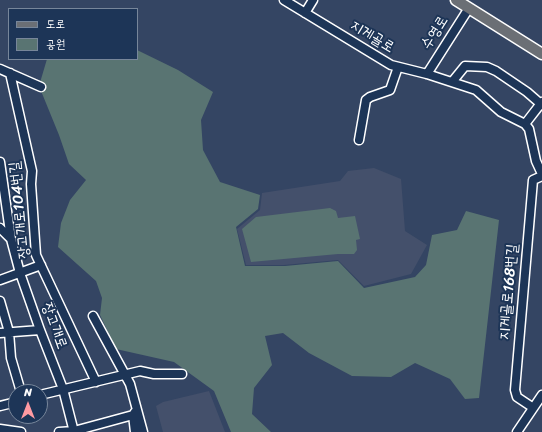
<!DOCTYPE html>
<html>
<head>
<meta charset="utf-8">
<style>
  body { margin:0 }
  #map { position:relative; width:542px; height:432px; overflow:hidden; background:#344563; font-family:Sriracha,"Poor Story",sans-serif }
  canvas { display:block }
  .legend { position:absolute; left:8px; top:8px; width:130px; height:52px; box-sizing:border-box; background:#1d3557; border:1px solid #77869a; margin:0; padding:5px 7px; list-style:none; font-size:12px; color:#fff }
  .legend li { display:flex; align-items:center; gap:8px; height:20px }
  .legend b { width:20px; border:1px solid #77869a }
  .north { position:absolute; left:8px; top:384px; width:40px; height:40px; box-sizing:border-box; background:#1d3557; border:1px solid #77869a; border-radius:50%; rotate:0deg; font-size:11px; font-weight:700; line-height:16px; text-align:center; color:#fff }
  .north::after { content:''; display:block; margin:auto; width:14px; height:18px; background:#ff9aa2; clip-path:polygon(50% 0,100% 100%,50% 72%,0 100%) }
</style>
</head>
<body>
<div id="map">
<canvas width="542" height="432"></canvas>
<ul class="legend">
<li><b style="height:5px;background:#6b6f75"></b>도로</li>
<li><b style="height:11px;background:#597472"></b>공원</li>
</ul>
<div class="north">N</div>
</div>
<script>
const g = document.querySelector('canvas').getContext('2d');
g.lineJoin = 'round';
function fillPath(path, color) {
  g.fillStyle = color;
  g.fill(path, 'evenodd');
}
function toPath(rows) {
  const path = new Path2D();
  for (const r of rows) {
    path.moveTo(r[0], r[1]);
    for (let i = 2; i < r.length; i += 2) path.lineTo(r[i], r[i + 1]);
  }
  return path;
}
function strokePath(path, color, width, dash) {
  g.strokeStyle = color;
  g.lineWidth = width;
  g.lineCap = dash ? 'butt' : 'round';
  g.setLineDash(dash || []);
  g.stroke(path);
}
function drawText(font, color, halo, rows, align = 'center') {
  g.font = font + ' Sriracha,"Poor Story",sans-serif';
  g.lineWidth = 4;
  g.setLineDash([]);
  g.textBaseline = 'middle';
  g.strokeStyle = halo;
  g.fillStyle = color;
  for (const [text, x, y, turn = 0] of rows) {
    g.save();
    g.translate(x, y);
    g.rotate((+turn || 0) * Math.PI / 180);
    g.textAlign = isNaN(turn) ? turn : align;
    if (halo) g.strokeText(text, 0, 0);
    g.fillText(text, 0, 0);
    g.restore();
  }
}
fillPath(toPath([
  [374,168,401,179,405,231,427,245,411,274,364,286,338,260,284,265,246,265,237,229,260,210,262,193,340,181,348,171],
  [209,391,225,432,163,432,156,406,163,402]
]), '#44506b');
fillPath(toPath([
  [137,50,178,70,213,92,201,120,203,150,220,182,260,195,258,209,236,227,245,266,285,266,338,261,364,288,415,277,426,265,432,235,457,230,466,211,499,220,479,398,465,399,450,379,415,363,391,377,352,376,309,353,283,333,265,336,272,365,254,388,252,414,271,432,231,432,214,391,174,362,116,349,100,315,102,298,96,281,58,247,61,223,70,200,86,180,69,164,59,135,39,86,47,59,137,59],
  [330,208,336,211,338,218,355,216,360,239,356,240,357,250,354,254,338,254,251,262,242,229,256,217]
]), '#597472');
const minor = toPath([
  [284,0,391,65,427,74,476,90,501,112,525,124,529,129,536,161,542,174],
  [305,13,313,0],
  [0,69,41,87],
  [10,73,32,171,31,184,36,255,96,382],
  [427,74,469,8],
  [452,82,465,66,487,67,496,71,527,92,542,105],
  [525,124,542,102],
  [359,140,366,100,370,97,390,90,398,67],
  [0,162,11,239,20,273,40,330,63,389,74,432],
  [0,228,11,239],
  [0,280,41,265],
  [0,301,9,332,11,358,21,392],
  [93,316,130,384,143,432],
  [0,333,40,330],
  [40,395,140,371,154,374,182,374],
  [0,406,16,402],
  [532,407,517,397,515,390,533,180,542,176],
  [135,412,133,415,135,432],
  [0,429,21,432],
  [59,432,74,431,133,415],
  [517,432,542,395]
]);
const major = toPath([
  [456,0,542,54]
]);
strokePath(minor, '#fff', 11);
strokePath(major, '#fff', 13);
strokePath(minor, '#1d3557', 8);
strokePath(major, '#6b6f75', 10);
drawText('15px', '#fff', '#1d3557', [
  ["수영로",435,33,-58],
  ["지게골로",372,37,31],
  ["장고개로104번길",20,210,-96],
  ["지게골로168번길",509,292,-85],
  ["장고개로",54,326,70]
]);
</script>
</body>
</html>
